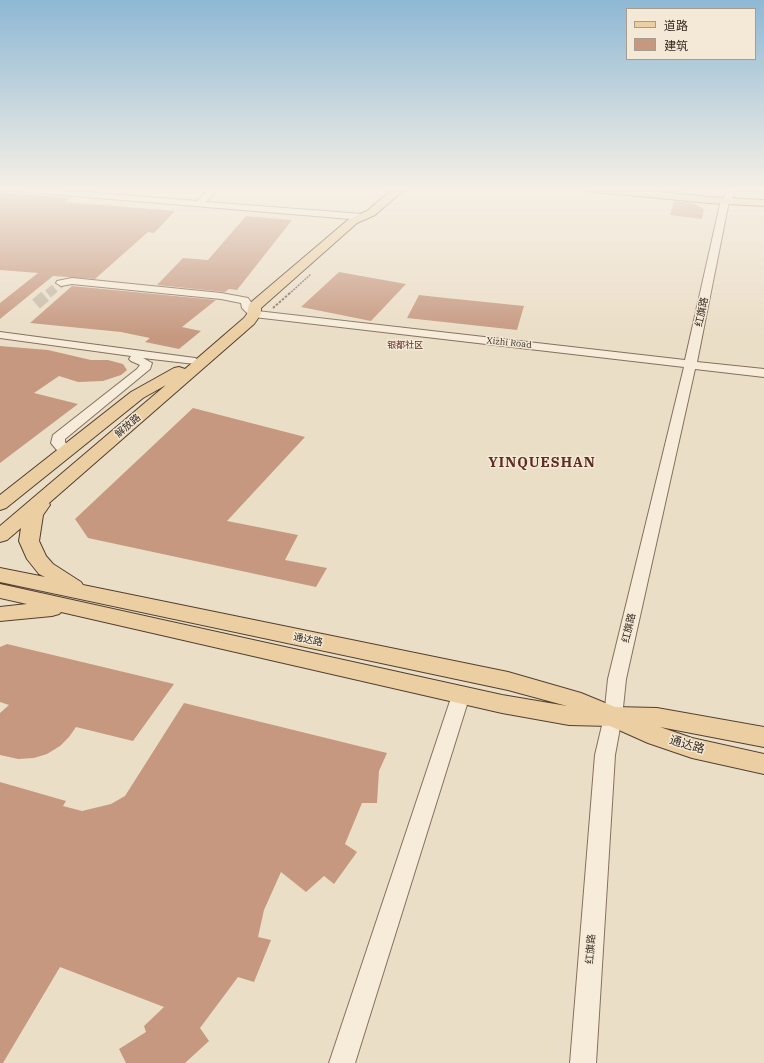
<!DOCTYPE html>
<html>
<head>
<meta charset="utf-8">
<style>
  body { margin:0 }
  #map { position:relative; width:764px; height:1063px; overflow:hidden; background:#ebdec7; font-family:"IBM Plex Serif","Noto Sans SC",serif }
  canvas { display:block }
  .legend { position:absolute; left:626px; top:8px; width:130px; height:52px; box-sizing:border-box; background:#f3e9d6; border:1px solid #a79c8d; margin:0; padding:5px 7px; list-style:none; font-size:12px; color:#362920 }
  .legend li { display:flex; align-items:center; gap:8px; height:20px }
  .legend b { width:20px; border:1px solid #a79c8d }
</style>
</head>
<body>
<div id="map">
<canvas width="764" height="1063"></canvas>
<ul class="legend">
<li><b style="height:5px;background:#ebcfa2"></b>道路</li>
<li><b style="height:11px;background:#c69880"></b>建筑</li>
</ul>
</div>
<script>
const g = document.querySelector('canvas').getContext('2d');
g.lineJoin = 'round';
function fillPath(path, color) {
  g.fillStyle = color;
  g.fill(path, 'evenodd');
}
function toPath(rows) {
  const path = new Path2D();
  for (const r of rows) {
    path.moveTo(r[0], r[1]);
    for (let i = 2; i < r.length; i += 2) path.lineTo(r[i], r[i + 1]);
  }
  return path;
}
function strokePath(path, color, width, dash) {
  g.strokeStyle = color;
  g.lineWidth = width;
  g.lineCap = dash ? 'butt' : 'round';
  g.setLineDash(dash || []);
  g.stroke(path);
}
function drawText(font, color, halo, rows, align = 'center') {
  g.font = font + ' "IBM Plex Serif","Noto Sans SC",serif';
  g.lineWidth = 3;
  g.setLineDash([]);
  g.textBaseline = 'middle';
  g.strokeStyle = halo;
  g.fillStyle = color;
  for (const [text, x, y, turn = 0] of rows) {
    g.save();
    g.translate(x, y);
    g.rotate((+turn || 0) * Math.PI / 180);
    g.textAlign = isNaN(turn) ? turn : align;
    if (halo) g.strokeText(text, 0, 0);
    g.fillText(text, 0, 0);
    g.restore();
  }
}
fillPath(toPath([
  [737,188,764,188,764,195,745,193,736,191]
]), '#c6c89b');
fillPath(toPath([
  [0,192,70,198,65,202,175,211,154,233,148,232,95,279,53,276,0,319,0,303,38,273,0,270],
  [674,201,692,203,704,209,702,219,670,215],
  [246,216,292,220,237,290,229,289,225,292,157,285,183,258,208,260],
  [339,272,406,284,371,321,301,307],
  [72,286,216,300,182,327,201,331,179,349,145,342,150,338,121,332,30,323],
  [419,295,446,298,524,306,517,330,407,318],
  [0,346,48,350,91,360,108,360,123,364,127,370,121,375,103,381,78,382,59,376,34,393,78,404,0,463],
  [193,408,305,437,227,521,298,535,285,560,327,568,316,587,88,538,75,519],
  [7,644,174,684,133,741,76,727,69,737,60,746,47,754,34,758,18,759,0,755,0,713,9,705,0,702,0,647],
  [184,703,387,753,379,771,377,803,362,803,345,844,357,852,334,884,324,876,306,892,281,872,264,910,258,937,271,940,254,982,238,977,200,1028,209,1041,185,1063,126,1063,119,1049,146,1032,144,1026,164,1007,60,967,3,1063,0,1063,0,782,66,801,63,806,82,811,111,804,125,796]
]), '#c69880');
strokePath(toPath([
  [48,294,61,283]
]), '#c7baa6', 9, [9, 4.5]);
strokePath(toPath([
  [36,304,49,293]
]), '#c7baa6', 12, [12, 6]);
const minor = toPath([
  [0,188,35,188,197,201,210,188,219,188,206,202,363,214,367,217,363,220,2,190,0,188],
  [667,188,690,188,686,190,671,190,667,188],
  [727,188,735,188,734,196,729,201,697,362,764,369,764,377,695,369,626,679,622,717,615,755,596,1063,570,1063,595,755,604,717,608,679,684,367,254,317,250,316,242,308,241,303,221,299,72,284,61,286,56,283,57,281,72,278,221,293,248,298,257,311,685,360,721,200,726,195,727,188],
  [0,332,195,358,201,361,195,364,143,358,152,363,150,369,65,439,65,442,73,452,71,455,66,456,61,455,51,443,53,435,137,369,140,365,131,361,129,359,131,356,0,338,0,332],
  [461,688,467,690,470,695,355,1063,329,1063,452,695,455,690,461,688]
]);
const major = toPath([
  [394,188,406,188,375,215,357,223,261,308,261,314,254,324,49,503,50,505,43,515,39,541,46,556,53,564,81,582,83,585,508,672,581,693,615,707,657,708,764,727,764,747,660,727,692,738,764,754,764,774,692,758,648,743,610,726,569,725,502,713,61,612,59,614,52,616,0,621,0,607,27,604,0,598,0,584,502,695,567,706,508,690,0,582,0,568,45,577,39,574,27,559,19,541,21,528,7,540,0,542,0,526,166,385,143,398,6,508,0,510,0,495,131,392,174,368,179,367,185,369,244,318,247,314,249,304,349,219,367,211,394,188],
  [581,188,620,188,709,197,764,200,764,206,709,203,586,191,581,188]
]);
strokePath(minor, '#85705e', 2);
strokePath(major, '#533f31', 2);
strokePath(toPath([
  [289,294,311,274]
]), '#85705e', 1.5, [2, 1]);
strokePath(toPath([
  [273,308,290,293]
]), '#85705e', 2, [2.5, 1.5]);
fillPath(minor, '#f6ecd9');
fillPath(major, '#ebcfa2');
const sky = g.createLinearGradient(0, 0, 0, 337);
sky.addColorStop(0, '#8eb8d4');
sky.addColorStop(0.56, '#f6f0e6');
sky.addColorStop(1, '#f6f0e600');
g.fillStyle = sky;
g.fillRect(0, 0, 764, 337);
drawText('9px', '#362920', '#f3e9d6', [
  ["Xizhi Road",509,343,6]
]);
drawText('9px', '#5f2c23', '#f3e9d6', [
  ["银都社区",405,345]
]);
drawText('10px', '#362920', '#f3e9d6', [
  ["红旗路",702,312,-78],
  ["解放路",128,426,-41],
  ["红旗路",629,628,-77],
  ["通达路",308,640,12],
  ["红旗路",591,949,-86]
]);
drawText('12px', '#362920', '#f3e9d6', [
  ["通达路",687,745,16]
]);
g.letterSpacing = '1px';
drawText('bold 14px', '#5f2c23', '#f3e9d6', [
  ["YINQUESHAN",542,463]
]);
g.letterSpacing = '0px';
</script>
</body>
</html>
